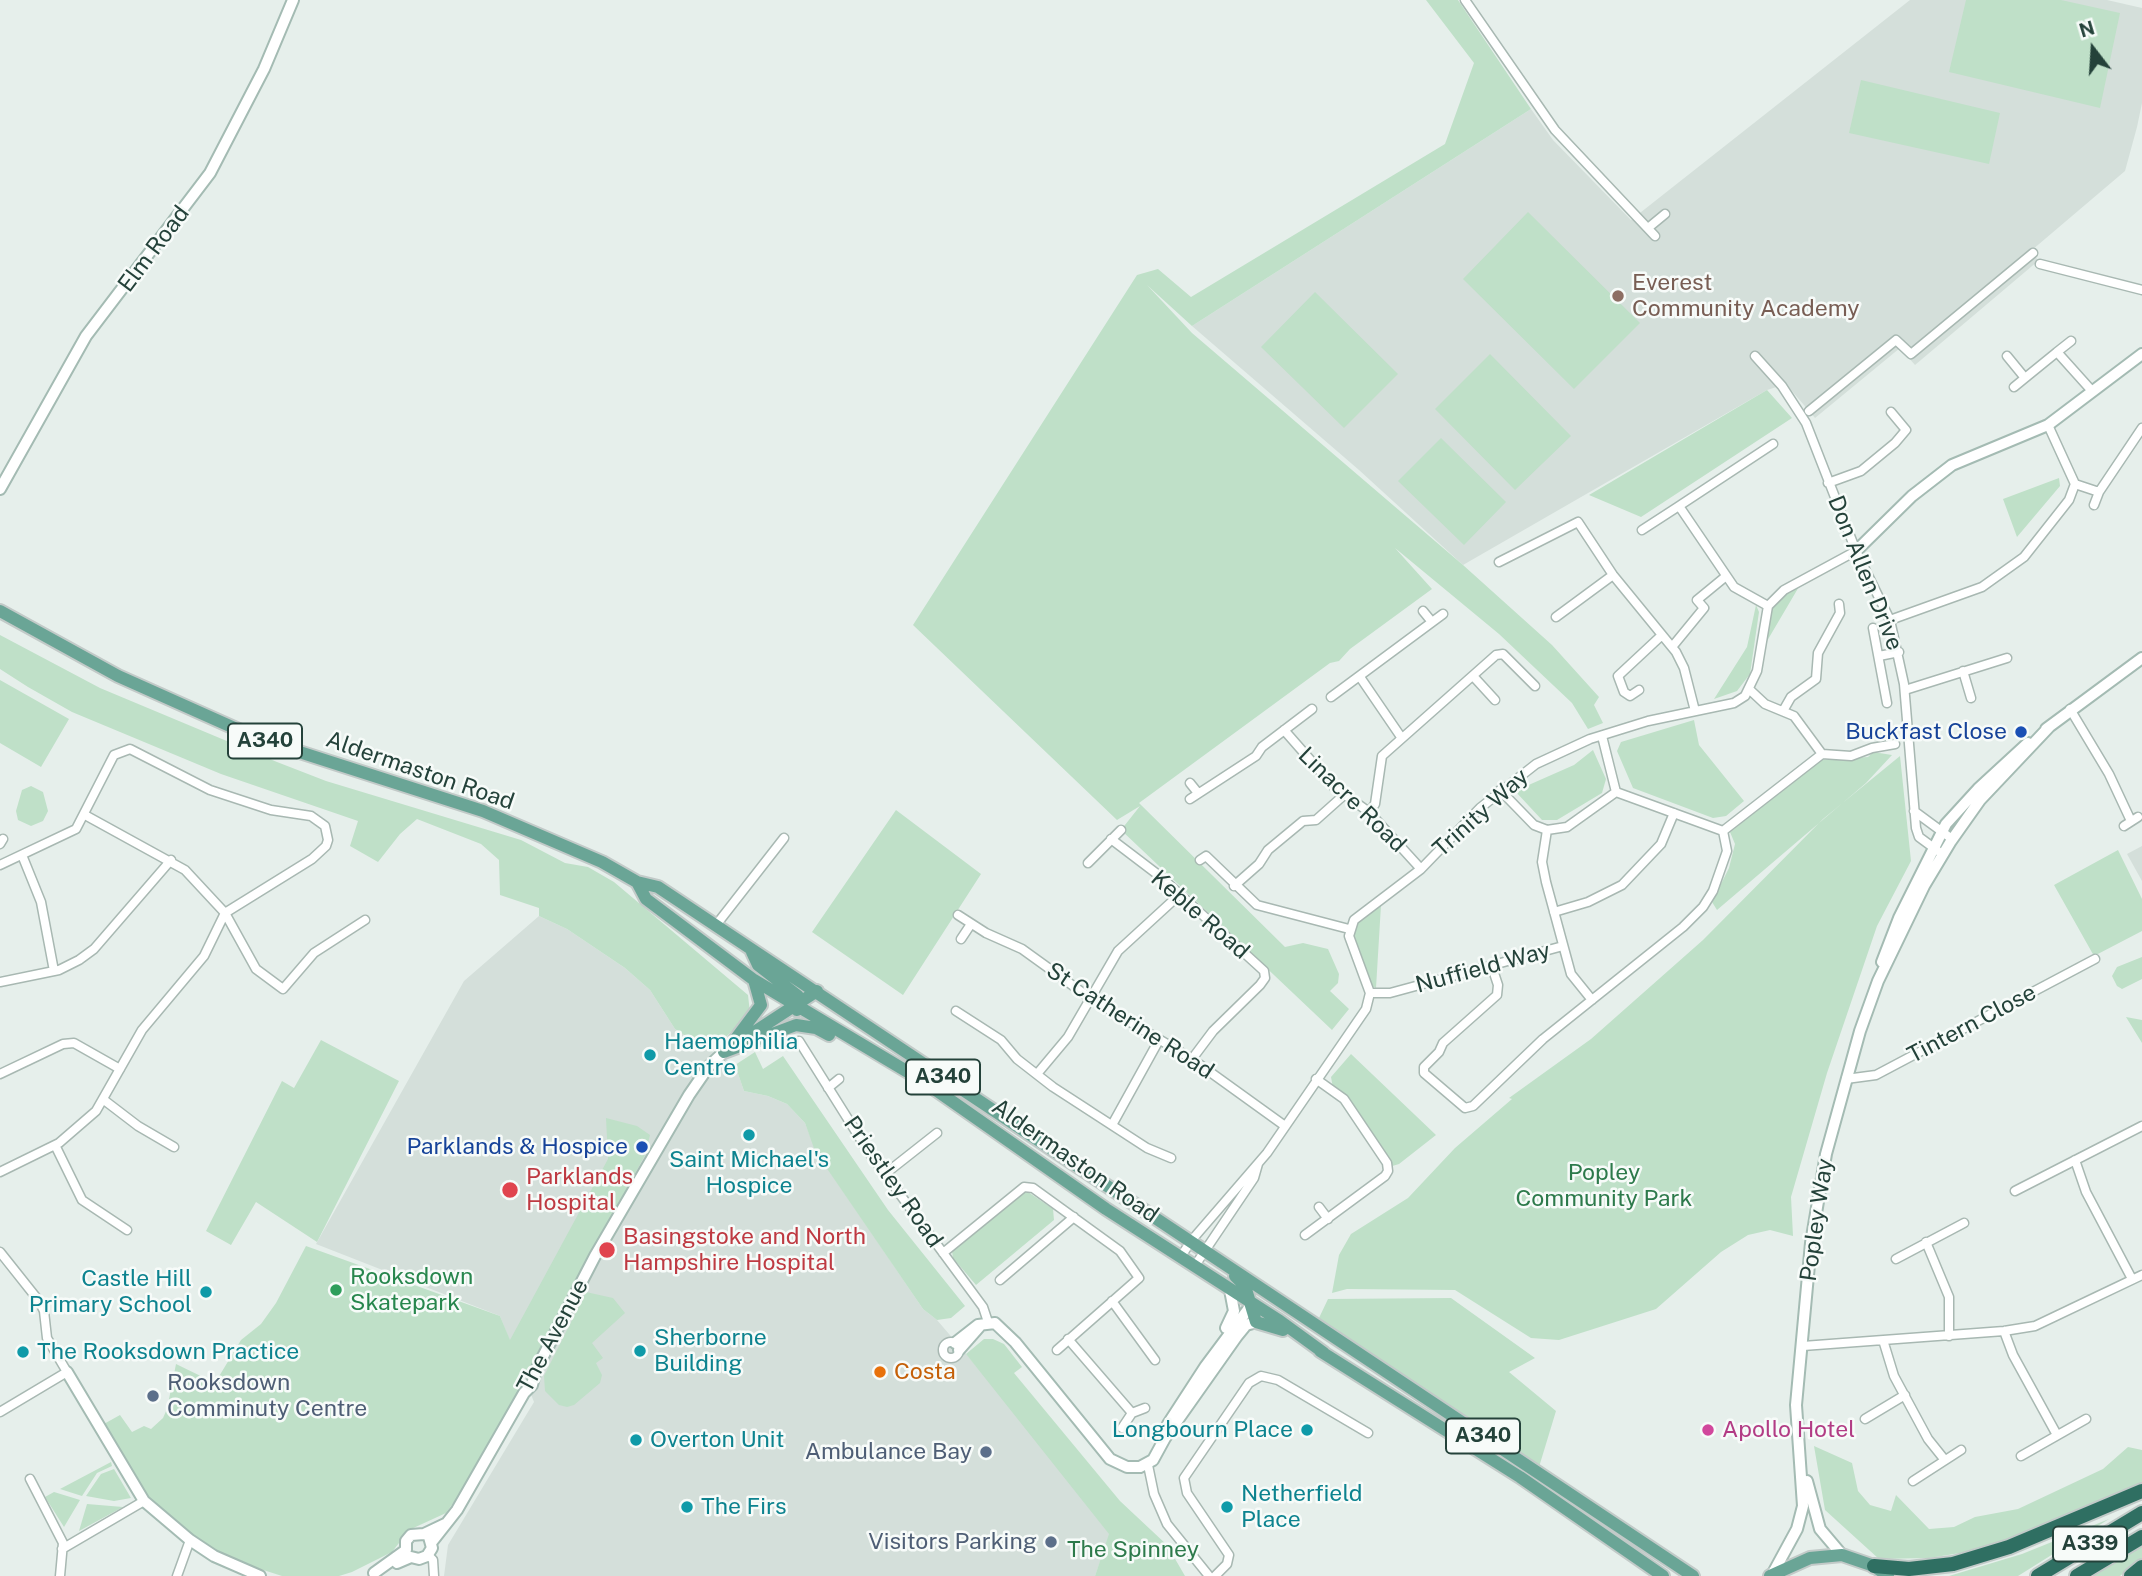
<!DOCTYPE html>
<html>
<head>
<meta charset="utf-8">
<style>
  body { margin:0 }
  #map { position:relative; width:2142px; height:1576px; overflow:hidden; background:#e6efeb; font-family:"Public Sans",sans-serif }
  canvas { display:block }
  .north { position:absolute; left:2058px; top:14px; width:70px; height:70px; -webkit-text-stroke:5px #f7fbf9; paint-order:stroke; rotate:343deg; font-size:19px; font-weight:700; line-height:28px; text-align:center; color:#24423a }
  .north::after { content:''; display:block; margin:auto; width:24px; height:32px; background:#24423a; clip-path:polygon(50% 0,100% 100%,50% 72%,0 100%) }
</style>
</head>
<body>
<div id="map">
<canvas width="2142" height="1576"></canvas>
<div class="north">N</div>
</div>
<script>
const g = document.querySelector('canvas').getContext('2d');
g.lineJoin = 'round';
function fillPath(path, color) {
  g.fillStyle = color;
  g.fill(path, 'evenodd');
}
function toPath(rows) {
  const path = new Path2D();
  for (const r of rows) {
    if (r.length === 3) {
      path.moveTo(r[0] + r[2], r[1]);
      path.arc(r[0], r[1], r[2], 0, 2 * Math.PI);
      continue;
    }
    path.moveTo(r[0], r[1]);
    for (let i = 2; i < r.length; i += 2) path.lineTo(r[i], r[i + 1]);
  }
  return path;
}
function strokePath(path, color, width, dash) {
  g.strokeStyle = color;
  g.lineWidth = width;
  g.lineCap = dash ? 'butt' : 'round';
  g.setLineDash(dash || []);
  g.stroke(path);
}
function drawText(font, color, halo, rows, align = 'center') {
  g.font = font + ' "Public Sans",sans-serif';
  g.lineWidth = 5;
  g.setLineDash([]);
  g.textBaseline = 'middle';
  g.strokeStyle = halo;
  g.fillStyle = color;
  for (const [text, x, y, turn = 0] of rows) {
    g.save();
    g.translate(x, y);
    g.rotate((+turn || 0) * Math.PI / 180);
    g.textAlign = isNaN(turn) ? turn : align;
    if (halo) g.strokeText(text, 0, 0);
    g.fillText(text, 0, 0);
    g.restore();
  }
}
fillPath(toPath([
  [1910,0,2107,0,2142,8,2142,103,2137,127,2125,171,2032,250,2038,261,1915,365,1900,348,1815,418,1786,384,1767,390,1463,565,1359,470,1192,326,1531,109,1553,140,1631,220],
  [2142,846,2142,881,2127,854],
  [539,916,567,929,625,968,650,990,675,1029,735,1065,744,1091,768,1096,787,1104,805,1123,816,1151,923,1309,937,1320,997,1390,1110,1534,1095,1576,444,1576,448,1545,534,1402,500,1316,316,1244,464,981]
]), '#d4dfda');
fillPath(toPath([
  [1426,0,1458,0,1531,109,1192,326,1147,285,1192,333,1463,565,1552,645,1599,697,1594,705,1603,723,1588,729,1572,703,1499,634,1395,548,1432,589,1350,649,1339,661,1330,663,1139,803,1285,947,1303,943,1328,949,1339,974,1338,983,1330,991,1349,1009,1332,1030,1121,830,1140,806,1117,820,913,625,1137,275,1158,269,1191,297,1445,144,1474,63],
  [1966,0,2061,0,2120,13,2100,108,1949,72],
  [1861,80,2000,113,1989,164,1849,133],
  [1528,212,1640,323,1574,389,1463,279],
  [1315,292,1398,374,1344,428,1261,347],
  [1490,354,1571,436,1515,490,1435,409],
  [1767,390,1792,418,1641,517,1589,495],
  [1441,438,1506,502,1464,545,1398,481],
  [2059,478,2060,486,2017,537,2003,499],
  [1800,585,1767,641,1771,611,1778,600],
  [1756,605,1759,612,1750,674,1737,691,1714,699,1747,647],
  [0,635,100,688,277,762,326,781,521,840,565,863,588,867,614,882,748,995,750,1013,711,1052,675,1029,650,990,625,968,567,929,539,916,539,908,500,895,499,860,481,844,417,819,400,834,378,862,350,846,358,821,221,774,72,712,28,687,0,669],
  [0,680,69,719,41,767,0,743],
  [1694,720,1699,745,1744,801,1726,816,1713,818,1633,788,1617,751,1621,742],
  [1593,750,1606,779,1602,793,1557,820,1542,820,1515,791,1574,765],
  [1873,752,1892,755,1866,783,1717,910,1712,902,1729,868,1735,844,1730,832,1822,760,1868,757],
  [1900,756,1911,861,1877,926,1827,1073,1791,1197,1793,1236,1770,1230,1748,1235,1721,1252,1656,1309,1559,1340,1531,1338,1455,1290,1347,1289,1332,1293,1339,1255,1351,1234,1408,1198,1455,1148,1512,1099,1509,1098,1591,1039,1703,940,1823,819],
  [31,786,43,792,48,811,43,821,31,826,18,820,16,811,22,790],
  [896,810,981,874,903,995,812,932],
  [2118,850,2142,899,2142,931,2094,956,2054,885],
  [1379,904,1381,905,1376,988,1369,985,1351,935,1357,921],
  [2142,957,2142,979,2122,989,2117,986,2112,976,2117,967],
  [2126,1017,2142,1020,2142,1043],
  [321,1040,399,1081,317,1242,256,1202,231,1245,206,1231,282,1081,294,1088],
  [755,1052,763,1069,783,1056,888,1210,965,1306,951,1318,937,1320,923,1309,815,1151,805,1123,787,1104,768,1096,744,1091,735,1065],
  [1351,1054,1436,1135,1399,1164,1389,1167,1333,1088,1331,1077],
  [606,1118,637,1126,650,1135,645,1155,470,1480,446,1513,409,1530,392,1552,352,1572,339,1576,282,1576,226,1558,192,1538,146,1500,102,1425,120,1415,132,1432,144,1426,151,1429,163,1418,167,1409,176,1364,215,1383,241,1340,261,1324,276,1303,306,1246,500,1316,510,1340,608,1159],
  [1028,1192,1053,1209,1054,1220,976,1285,953,1258,952,1251,1021,1193],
  [586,1292,613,1298,625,1313,592,1343,603,1358,596,1363,602,1375,600,1383,574,1405,567,1407,559,1405,545,1391,544,1376],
  [1451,1298,1535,1358,1509,1372,1556,1411,1539,1467,1319,1318,1328,1299],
  [984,1339,993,1339,1004,1344,1022,1367,1014,1373,1120,1501,1167,1545,1185,1576,1095,1576,1109,1534,966,1354],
  [1814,1446,1852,1463,1858,1491,1870,1505,1891,1511,1896,1495,1929,1529,1954,1527,1975,1517,2018,1509,2103,1469,2128,1447,2142,1450,2142,1483,2033,1531,1979,1550,1929,1558,1879,1559,1825,1510],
  [111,1462,112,1466,97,1473,82,1496,60,1489],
  [114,1469,131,1498,114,1501,86,1496,101,1474],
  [54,1492,80,1500,64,1527,45,1497],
  [87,1504,123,1507,79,1531],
  [2109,1519,2018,1576,1949,1576,2022,1554],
  [2142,1546,2142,1558,2120,1576,2094,1576]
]), '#bfe0c8');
const street = toPath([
  [1465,0,1555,130,1655,236],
  [1648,228,1665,214],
  [2040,264,2142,290],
  [2057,352,2071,341],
  [1755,356,1782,386,1806,423,1856,551,1890,620,1904,684,1916,828,1919,837,1938,851],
  [2007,356,2025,378,2057,352,2092,391],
  [2014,387,2025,378],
  [1809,411,1896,340,1911,354,2033,253],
  [1828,483,1861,471,1895,443,1906,430,1891,412],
  [2075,484,2099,492],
  [2094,505,2099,492,2142,428],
  [1642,530,1679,506],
  [1499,562,1578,522,1613,575,1676,652,1684,668,1695,711],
  [1768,606,1734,587,1679,506,1773,444],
  [1423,611,1432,622],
  [1556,617,1613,575],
  [1890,620,1982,587,2024,557,2069,500,2075,484,2048,425],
  [1873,628,1887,703],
  [1672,647,1704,608,1697,600,1725,577],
  [1879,656,1899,652],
  [1963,671,1971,698],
  [1473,676,1495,700],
  [1360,677,1401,737],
  [1639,690,1630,696,1624,692,1618,676,1662,635],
  [1750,690,1765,704,1794,716,1822,754],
  [1905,690,2007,658],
  [1331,697,1443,614],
  [2070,709,2109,774,2131,821],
  [1783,711,1791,697,1816,679,1818,653,1840,613,1839,604],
  [1284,730,1334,787,1369,812,1421,869],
  [1190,783,1198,793],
  [1500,790,1534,825,1547,830,1567,827,1616,792,1602,736],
  [1616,792,1723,831],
  [1190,799,1256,756,1262,747,1312,709],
  [1914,811,1952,839],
  [1369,812,1375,804,1382,756,1496,655,1503,654,1535,686],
  [85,815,185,870,225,913,256,969,283,989,314,953,365,920],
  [2124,826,2138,817],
  [1547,830,1542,862,1546,882,1571,974,1592,1000],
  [1723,831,1822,754,1851,756,1872,748,1895,744],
  [1111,839,1161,877,1264,971,1265,978,1260,985,1213,1031,1192,1059],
  [0,844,3,839],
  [22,855,41,902,54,971],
  [1200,860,1206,856,1257,905,1349,929],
  [1088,863,1121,830],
  [0,865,76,829,114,755,130,749,210,790,271,810,311,816,325,826,328,840,326,846,312,859,225,913],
  [1234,886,1259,864,1268,850,1303,821,1316,820,1344,795],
  [1554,912,1588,902,1622,885,1661,844,1674,813],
  [958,915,986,933,1022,949,1090,998,1192,1059,1285,1126],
  [720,920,784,838],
  [961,939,971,924],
  [1492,967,1498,985,1497,995,1443,1043,1439,1052,1424,1067,1424,1073,1465,1108,1473,1106,1543,1039,1683,927,1703,907,1713,891,1727,851,1723,831],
  [0,982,59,970,79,960,94,949,171,860],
  [1370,993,1390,993,1563,946],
  [956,1011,1001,1040,1017,1059,1053,1087,1147,1148,1171,1158],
  [799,1041,868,1151,983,1307,988,1322],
  [0,1074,63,1044,74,1043,120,1069],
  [1037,1074,1068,1037,1118,951,1178,896],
  [1846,1079,1876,1075,2095,959],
  [828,1088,839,1079],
  [104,1100,138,1126,174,1147],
  [1112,1125,1159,1040],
  [55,1145,82,1200,127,1230],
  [2075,1160,2086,1192,2132,1279],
  [0,1172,59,1143,96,1111,142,1030,204,956,225,913],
  [885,1174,937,1133],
  [2015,1191,2142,1126],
  [1319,1207,1328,1219],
  [1305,1235,1385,1176,1388,1171,1387,1163,1344,1099,1316,1079],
  [1926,1242,1949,1297,1949,1336],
  [0,1252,39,1301,44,1311,47,1338,67,1372,0,1412],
  [943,1253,1024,1187,1033,1188,1120,1251,1139,1278,1057,1350],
  [1180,1258,1191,1241,1267,1153,1366,1009,1370,993,1349,936,1354,920,1421,869,1480,808,1536,764,1590,739,1648,721,1734,703,1745,696,1757,671,1768,606,1784,590,1856,551],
  [1896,1259,1964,1223],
  [1194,1267,1254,1178,1258,1164],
  [1000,1280,1074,1217],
  [1112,1301,1155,1360],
  [2004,1331,2013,1355,2057,1435],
  [1068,1339,1132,1413,1122,1428],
  [1883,1340,1894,1376,1928,1439,1944,1459],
  [951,1350,8],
  [1803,1346,2004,1331,2035,1326,2142,1275],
  [1132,1413,1145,1408],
  [1865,1419,1905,1395],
  [2021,1456,2086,1419],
  [1148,1465,1154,1494,1167,1524,1209,1576],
  [30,1479,63,1543,60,1576],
  [1913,1481,1961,1450],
  [62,1549,144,1501],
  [428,1555,433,1560,434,1576],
  [177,1576,190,1540],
  [1215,1576,1227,1564,1229,1555,1187,1493,1184,1478,1249,1383,1261,1376,1278,1380,1368,1433]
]);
const secondary = toPath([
  [0,489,86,336,210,173,264,69,293,0],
  [1856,551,1912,496,1952,465,2048,425,2142,354],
  [2046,729,2142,658],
  [1882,962,1899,918,1946,824,1978,789,2028,743],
  [1226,1328,1234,1311,1230,1290],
  [955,1343,978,1325,995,1323,1015,1342,1110,1459,1127,1467,1140,1467,1153,1460,1165,1438,1237,1336,1246,1325,1256,1322],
  [959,1350,981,1325],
  [67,1372,144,1501,190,1540,214,1556,260,1576],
  [1165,1435,1168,1424,1205,1367,1252,1304],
  [1807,1481,1820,1529,1842,1555],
  [431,1543,457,1510,524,1393,532,1385,536,1370,595,1256,689,1095,709,1066,724,1052],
  [397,1563,411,1557,419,1559,427,1556,432,1548,429,1537],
  [374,1573,406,1550,406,1541,411,1535,424,1534,445,1524],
  [1772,1575,1797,1529,1803,1506,1796,1405,1811,1243,1826,1154,1860,1031,1878,981,1924,886,1951,841,1980,800,2050,726]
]);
const primary = toPath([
  [0,611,118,676,259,739,483,811,602,862,637,882,658,887,1693,1576],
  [637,882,646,899,754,980,923,1081,1106,1209,1280,1321,1324,1353],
  [752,952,758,965,798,996,797,1010],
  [742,1040,817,991],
  [734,1041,761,1005,754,980],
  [724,1052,796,1025,816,1028,829,1035],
  [1235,1276,1245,1286,1256,1322,1283,1330],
  [1320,1351,1520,1477,1663,1576],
  [1770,1576,1810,1558,1842,1555,1874,1566,1888,1576]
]);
const highway = toPath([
  [1874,1566,1909,1569,1953,1564,2009,1547,2142,1491],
  [2038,1576,2142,1513],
  [2077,1576,2142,1537],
  [2131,1576,2142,1567]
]);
strokePath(street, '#a8b8b2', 11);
strokePath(secondary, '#a4bbb3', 14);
strokePath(primary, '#c2cac8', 16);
strokePath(highway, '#c2cac8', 18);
strokePath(street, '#fff', 8);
strokePath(secondary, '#fff', 10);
strokePath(primary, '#6aa596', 12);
strokePath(highway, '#2f6f62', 14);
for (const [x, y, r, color] of [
  [1618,296,7,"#8d6e63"],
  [2021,732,7,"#1a4fb4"],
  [650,1055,7,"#0f9aa8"],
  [749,1135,7,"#0f9aa8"],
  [642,1147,7,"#1a4fb4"],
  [510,1190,9,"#e0444e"],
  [607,1250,9,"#e0444e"],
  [336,1290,7,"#2e9e5b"],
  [206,1292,7,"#0f9aa8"],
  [640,1351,7,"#0f9aa8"],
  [23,1352,7,"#0f9aa8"],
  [880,1372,7,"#e8710a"],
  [153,1396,7,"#5c6f8a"],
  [1307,1430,7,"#0f9aa8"],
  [1708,1430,7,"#d1479c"],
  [636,1440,7,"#0f9aa8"],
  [986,1452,7,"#5c6f8a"],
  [687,1507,7,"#0f9aa8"],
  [1227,1507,7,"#0f9aa8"],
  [1051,1542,7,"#5c6f8a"]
]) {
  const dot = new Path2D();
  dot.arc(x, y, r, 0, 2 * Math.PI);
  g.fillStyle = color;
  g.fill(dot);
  strokePath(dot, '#f7fbf9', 2.5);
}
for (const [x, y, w] of [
  [265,741,74],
  [943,1077,74],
  [1483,1436,74],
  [2090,1544,74]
]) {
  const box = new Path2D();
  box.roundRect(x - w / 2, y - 17.5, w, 35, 5);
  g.fillStyle = '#f7fbf9';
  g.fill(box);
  strokePath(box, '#24423a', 2);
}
drawText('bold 21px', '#24423a', null, [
  ["A340",265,741],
  ["A340",943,1077],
  ["A340",1483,1436],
  ["A339",2090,1544]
]);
drawText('23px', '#24423a', '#f7fbf9', [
  ["Elm Road",154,249,-53],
  ["Don Allen Drive",1865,573,68],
  ["Aldermaston Road",420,771,19],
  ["Linacre Road",1352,800,44],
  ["Trinity Way",1481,813,-42],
  ["Keble Road",1200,915,41],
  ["Nuffield Way",1483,968,-15],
  ["St Catherine Road",1130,1021,33],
  ["Tintern Close",1972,1024,-28],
  ["Aldermaston Road",1075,1161,35],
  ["Priestley Road",893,1182,55],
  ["Popley Way",1817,1220,-82],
  ["The Avenue",553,1336,-62]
]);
drawText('23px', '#785e54', '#f7fbf9', [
  ["Everest",1632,283],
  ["Community Academy",1632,309]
], 'left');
drawText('23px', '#164399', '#f7fbf9', [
  ["Buckfast Close",2007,732],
  ["Parklands & Hospice",628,1147]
], 'right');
drawText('23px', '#0d838f', '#f7fbf9', [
  ["Haemophilia",664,1042],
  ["Centre",664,1068],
  ["Saint Michael's",749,1160,"center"],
  ["Hospice",749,1186,"center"],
  ["Castle Hill",192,1279,"right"],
  ["Primary School",192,1305,"right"],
  ["Sherborne",654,1338],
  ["Building",654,1364],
  ["The Rooksdown Practice",37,1352],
  ["Longbourn Place",1293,1430,"right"],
  ["Overton Unit",650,1440],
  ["Netherfield",1241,1494],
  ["Place",1241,1520],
  ["The Firs",701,1507]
], 'left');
drawText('23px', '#2d7a4b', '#f7fbf9', [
  ["Popley",1604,1173],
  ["Community Park",1604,1199],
  ["The Spinney",1133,1550]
]);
drawText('23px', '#be3a42', '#f7fbf9', [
  ["Parklands",526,1177],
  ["Hospital",526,1203],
  ["Basingstoke and North",623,1237],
  ["Hampshire Hospital",623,1263]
], 'left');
drawText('23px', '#27864d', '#f7fbf9', [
  ["Rooksdown",350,1277],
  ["Skatepark",350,1303]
], 'left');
drawText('23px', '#c56008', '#f7fbf9', [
  ["Costa",894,1372]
], 'left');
drawText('23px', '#4e5e75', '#f7fbf9', [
  ["Rooksdown",167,1383,"left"],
  ["Comminuty Centre",167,1409,"left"],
  ["Ambulance Bay",972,1452],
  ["Visitors Parking",1037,1542]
], 'right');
drawText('23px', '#b23c85', '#f7fbf9', [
  ["Apollo Hotel",1722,1430]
], 'left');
</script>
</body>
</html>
